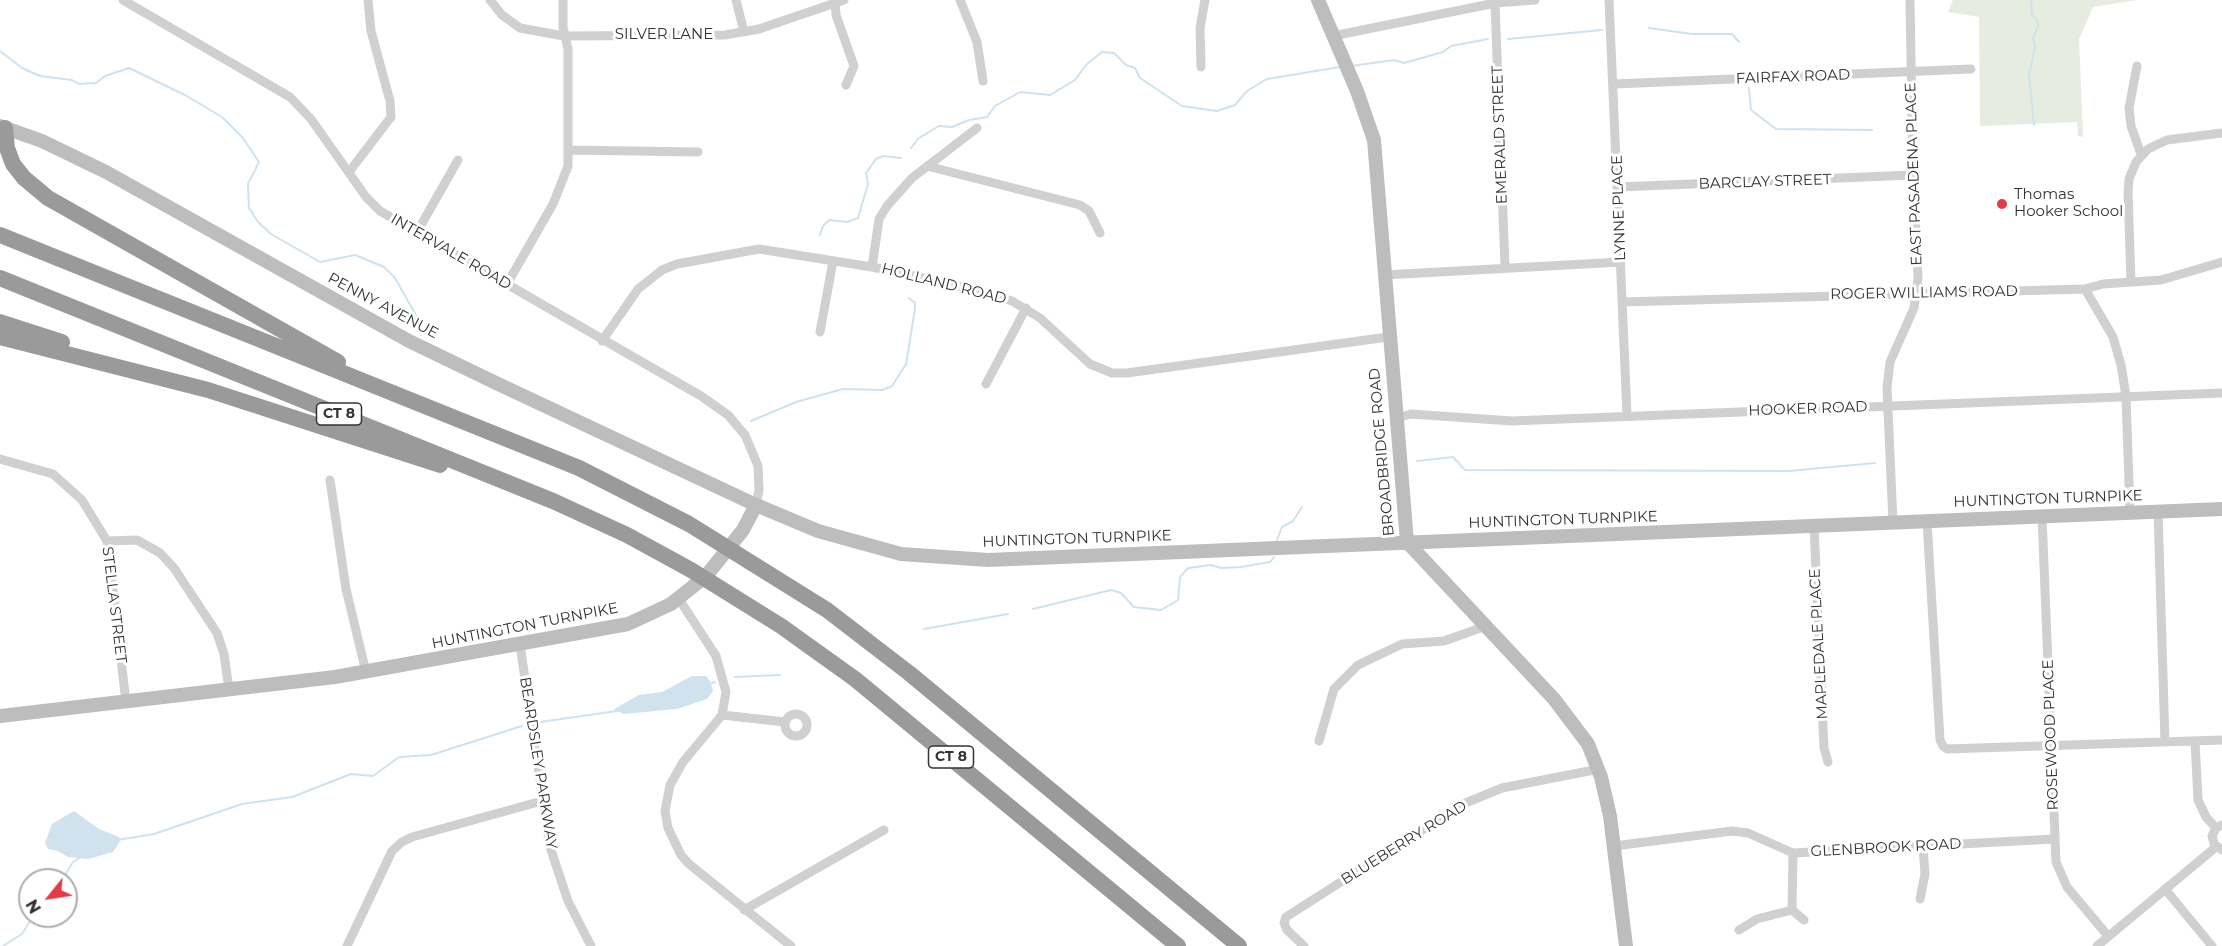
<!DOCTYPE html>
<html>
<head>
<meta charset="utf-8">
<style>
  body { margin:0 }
  #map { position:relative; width:2222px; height:946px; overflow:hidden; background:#fff; font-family:Montserrat,sans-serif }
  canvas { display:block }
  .north { position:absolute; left:18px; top:868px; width:60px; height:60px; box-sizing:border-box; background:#fff; border:2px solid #adadad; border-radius:50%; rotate:240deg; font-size:16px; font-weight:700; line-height:24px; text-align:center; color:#333 }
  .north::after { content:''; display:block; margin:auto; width:21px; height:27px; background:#e63946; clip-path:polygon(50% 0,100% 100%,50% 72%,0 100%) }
</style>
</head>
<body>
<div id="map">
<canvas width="2222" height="946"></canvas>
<div class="north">N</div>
</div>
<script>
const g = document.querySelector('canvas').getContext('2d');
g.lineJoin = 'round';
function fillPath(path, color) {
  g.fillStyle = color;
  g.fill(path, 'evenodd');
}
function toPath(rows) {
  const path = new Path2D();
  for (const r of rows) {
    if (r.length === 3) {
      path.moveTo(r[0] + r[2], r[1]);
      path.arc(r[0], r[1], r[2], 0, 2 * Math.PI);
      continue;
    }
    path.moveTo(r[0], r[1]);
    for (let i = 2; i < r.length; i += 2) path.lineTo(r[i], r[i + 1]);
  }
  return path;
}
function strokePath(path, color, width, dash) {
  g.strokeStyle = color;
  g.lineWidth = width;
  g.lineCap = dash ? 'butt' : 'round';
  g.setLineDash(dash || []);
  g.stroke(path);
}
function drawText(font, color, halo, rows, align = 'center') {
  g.font = font + ' Montserrat,sans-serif';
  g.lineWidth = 6;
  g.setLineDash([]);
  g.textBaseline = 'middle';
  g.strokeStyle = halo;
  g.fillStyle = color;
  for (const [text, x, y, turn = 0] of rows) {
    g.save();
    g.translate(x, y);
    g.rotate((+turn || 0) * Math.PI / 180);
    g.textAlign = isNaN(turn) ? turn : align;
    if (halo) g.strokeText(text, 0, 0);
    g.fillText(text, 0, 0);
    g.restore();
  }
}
fillPath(toPath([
  [1953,0,2137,0,2093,7,2079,39,2083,137,2078,136,2077,122,1980,126,1979,17,1948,12]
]), '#e6ecdf');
fillPath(toPath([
  [692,676,706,676,710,681,713,691,707,699,677,709,623,714,614,709,639,695,662,692],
  [74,811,99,829,119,837,120,841,113,852,88,859,68,857,58,851,48,849,45,843,52,824]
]), '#cfe2ee');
strokePath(toPath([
  [2031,0,2032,15,2037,20,2038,27,2033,38,2035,47,2029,76,2034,125],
  [1649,28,1692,34,1732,34,1739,42],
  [1508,39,1602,30],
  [0,51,22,68,40,76,72,80,79,84,96,83,105,76,129,68,185,95,222,117,243,138,259,162,248,184,249,208,258,222,271,234,320,262,355,255,384,267,395,278,417,317,421,335],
  [1351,66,1394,60,1404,63,1443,52,1451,46,1488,39],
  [1749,88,1751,110,1776,129,1872,130],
  [911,148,919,138,939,126,952,127,969,120,987,117,995,106,1020,92,1050,95,1075,80,1086,65,1102,52,1114,53,1126,65,1135,68,1140,78,1182,106,1217,111,1235,105,1247,91,1267,79,1340,67],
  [820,235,823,226,829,220,847,222,858,218,868,184,866,173,876,159,883,156,901,158],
  [751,421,796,402,843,389,882,390,892,386,906,364,915,309,915,303,909,298],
  [1417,461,1453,457,1465,470,1789,471,1875,463],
  [1277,540,1282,527,1293,521,1302,507],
  [1033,609,1111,590,1121,593,1134,607,1161,610,1178,600,1180,577,1188,568,1211,565,1221,568,1241,567,1270,562,1274,557],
  [924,629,1008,614],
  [735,677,780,675],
  [709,684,715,682],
  [540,722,617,711],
  [117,840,154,834,242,804,292,797,351,774,373,776,399,757,431,755,522,726],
  [62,880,73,862,81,857],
  [3,946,22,934,33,916]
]), '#cfe2ee', 2);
strokePath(toPath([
  [123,0,290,97,311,119,366,197,380,211,701,396,728,415,745,435,758,466,759,490,756,505],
  [490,0,502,15,520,28,564,36,725,35,759,29,844,0],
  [736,0,744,32],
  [835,0,836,15,854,66,846,85],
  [960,0,977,42,983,81],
  [1609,0,1627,415],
  [1495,3,1505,267],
  [1333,36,1495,3,1535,0],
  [2137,66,2129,108,2131,126,2141,154],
  [1201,67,1200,28,1205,0],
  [1614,84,1971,69],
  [569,150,698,152],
  [927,166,1080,205,1089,211,1100,233],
  [349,172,391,117,390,101,371,31,368,0],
  [1618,187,1913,175],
  [416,234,458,160],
  [872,267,879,219,887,206,912,178,977,128],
  [1384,275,1621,262],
  [2131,282,2128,193,2129,179,2136,162,2148,149,2167,140,2222,133],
  [507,284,553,204,568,166,568,49,563,27,563,0],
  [2085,289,2113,337,2121,365,2126,396,2130,513],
  [1622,302,2085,289,2103,284,2161,280,2222,262],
  [820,332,833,261],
  [602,341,638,289,662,270,677,264,759,249,872,267,947,283,1012,301,1040,318,1090,364,1112,373,1127,373,1388,337],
  [986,384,1026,308],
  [1396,418,1411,414,1512,421,2222,393],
  [0,459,53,474,82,500,107,541,126,702],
  [330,480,346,589,366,672],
  [2158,511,2165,742],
  [2042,516,2056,862,2067,887,2108,936],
  [1927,521,1940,740,1943,746,1947,749,2222,740],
  [1893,522,1887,388,1890,362,1914,308,1918,278,1913,175,1910,0],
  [1814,526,1824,748,1828,762],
  [107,541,137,540,160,553,174,568,217,633,224,654,229,689],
  [679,599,716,656,726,692,722,715,683,762,670,785,665,811,668,828,681,855,689,864,791,946],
  [520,645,550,847,568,901,591,946],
  [796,725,11],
  [722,715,785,722],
  [1319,741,1334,689,1358,665,1402,644,1444,641,1486,626],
  [2195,741,2198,800,2206,817,2216,828],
  [2222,825,2216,828,2212,836,2214,844,2222,850],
  [1614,846,1732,831,1748,833,1793,853,2054,839],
  [1793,853,1792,910,1804,920],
  [2165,889,2212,946],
  [1920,899,1925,874,1923,847],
  [744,910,884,830],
  [1739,930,1757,919,1792,910],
  [347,946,392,851,402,842,412,837,542,801],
  [1304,946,1287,930,1284,923,1286,917,1463,804,1502,788,1599,769],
  [2097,946,2216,847]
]), '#d0d0d0', 9);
strokePath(toPath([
  [1318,0,1357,91,1374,140,1407,542,1554,699,1588,744,1601,777,1610,816,1626,946],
  [0,126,42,141,106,172,409,341,496,383,756,505,818,531,901,554,988,560,2222,509],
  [0,716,335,677,628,624,671,604,706,576,743,530,756,505]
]), '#bdbdbd', 14);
strokePath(toPath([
  [5,128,7,148,13,164,24,178,48,198,338,362],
  [0,235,579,468,689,524,827,610,909,673,1239,946],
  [0,278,553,501,627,535,691,570,781,626,855,679,1178,946],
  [0,322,62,342],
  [0,337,208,390,440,465]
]), '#9a9a9a', 16);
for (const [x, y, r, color] of [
  [2002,204,6,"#e63946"]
]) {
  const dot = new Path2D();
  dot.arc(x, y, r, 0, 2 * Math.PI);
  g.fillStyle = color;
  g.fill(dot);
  strokePath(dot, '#fff', 2);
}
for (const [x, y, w] of [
  [339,414,45],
  [951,757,45]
]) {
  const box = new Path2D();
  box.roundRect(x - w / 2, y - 11, w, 22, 4.5);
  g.fillStyle = '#fff';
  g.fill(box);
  strokePath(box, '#333', 1.5);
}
drawText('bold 14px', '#333', null, [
  ["CT 8",339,414],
  ["CT 8",951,757]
]);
drawText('15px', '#333', '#fff', [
  ["SILVER LANE",664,35],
  ["FAIRFAX ROAD",1793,77,-2],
  ["EMERALD STREET",1500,135,-92],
  ["EAST PASADENA PLACE",1914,174,-92],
  ["BARCLAY STREET",1765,182,-2],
  ["LYNNE PLACE",1619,208,-92],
  ["INTERVALE ROAD",451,252,30],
  ["HOLLAND ROAD",944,284,14],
  ["ROGER WILLIAMS ROAD",1924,293,-1],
  ["PENNY AVENUE",383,306,28],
  ["HOOKER ROAD",1808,409,-2],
  ["BROADBRIDGE ROAD",1382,452,-95],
  ["HUNTINGTON TURNPIKE",2048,499,-2],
  ["HUNTINGTON TURNPIKE",1563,520,-2],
  ["HUNTINGTON TURNPIKE",1077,539,-2],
  ["STELLA STREET",114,605,83],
  ["HUNTINGTON TURNPIKE",525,626,-11],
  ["MAPLEDALE PLACE",1819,644,-93],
  ["ROSEWOOD PLACE",2051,735,-92],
  ["BEARDSLEY PARKWAY",538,763,81],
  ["BLUEBERRY ROAD",1404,843,-32],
  ["GLENBROOK ROAD",1886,848,-3]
]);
drawText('15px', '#333', '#fff', [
  ["Thomas",2014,195],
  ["Hooker School",2014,212]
], 'left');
</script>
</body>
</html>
